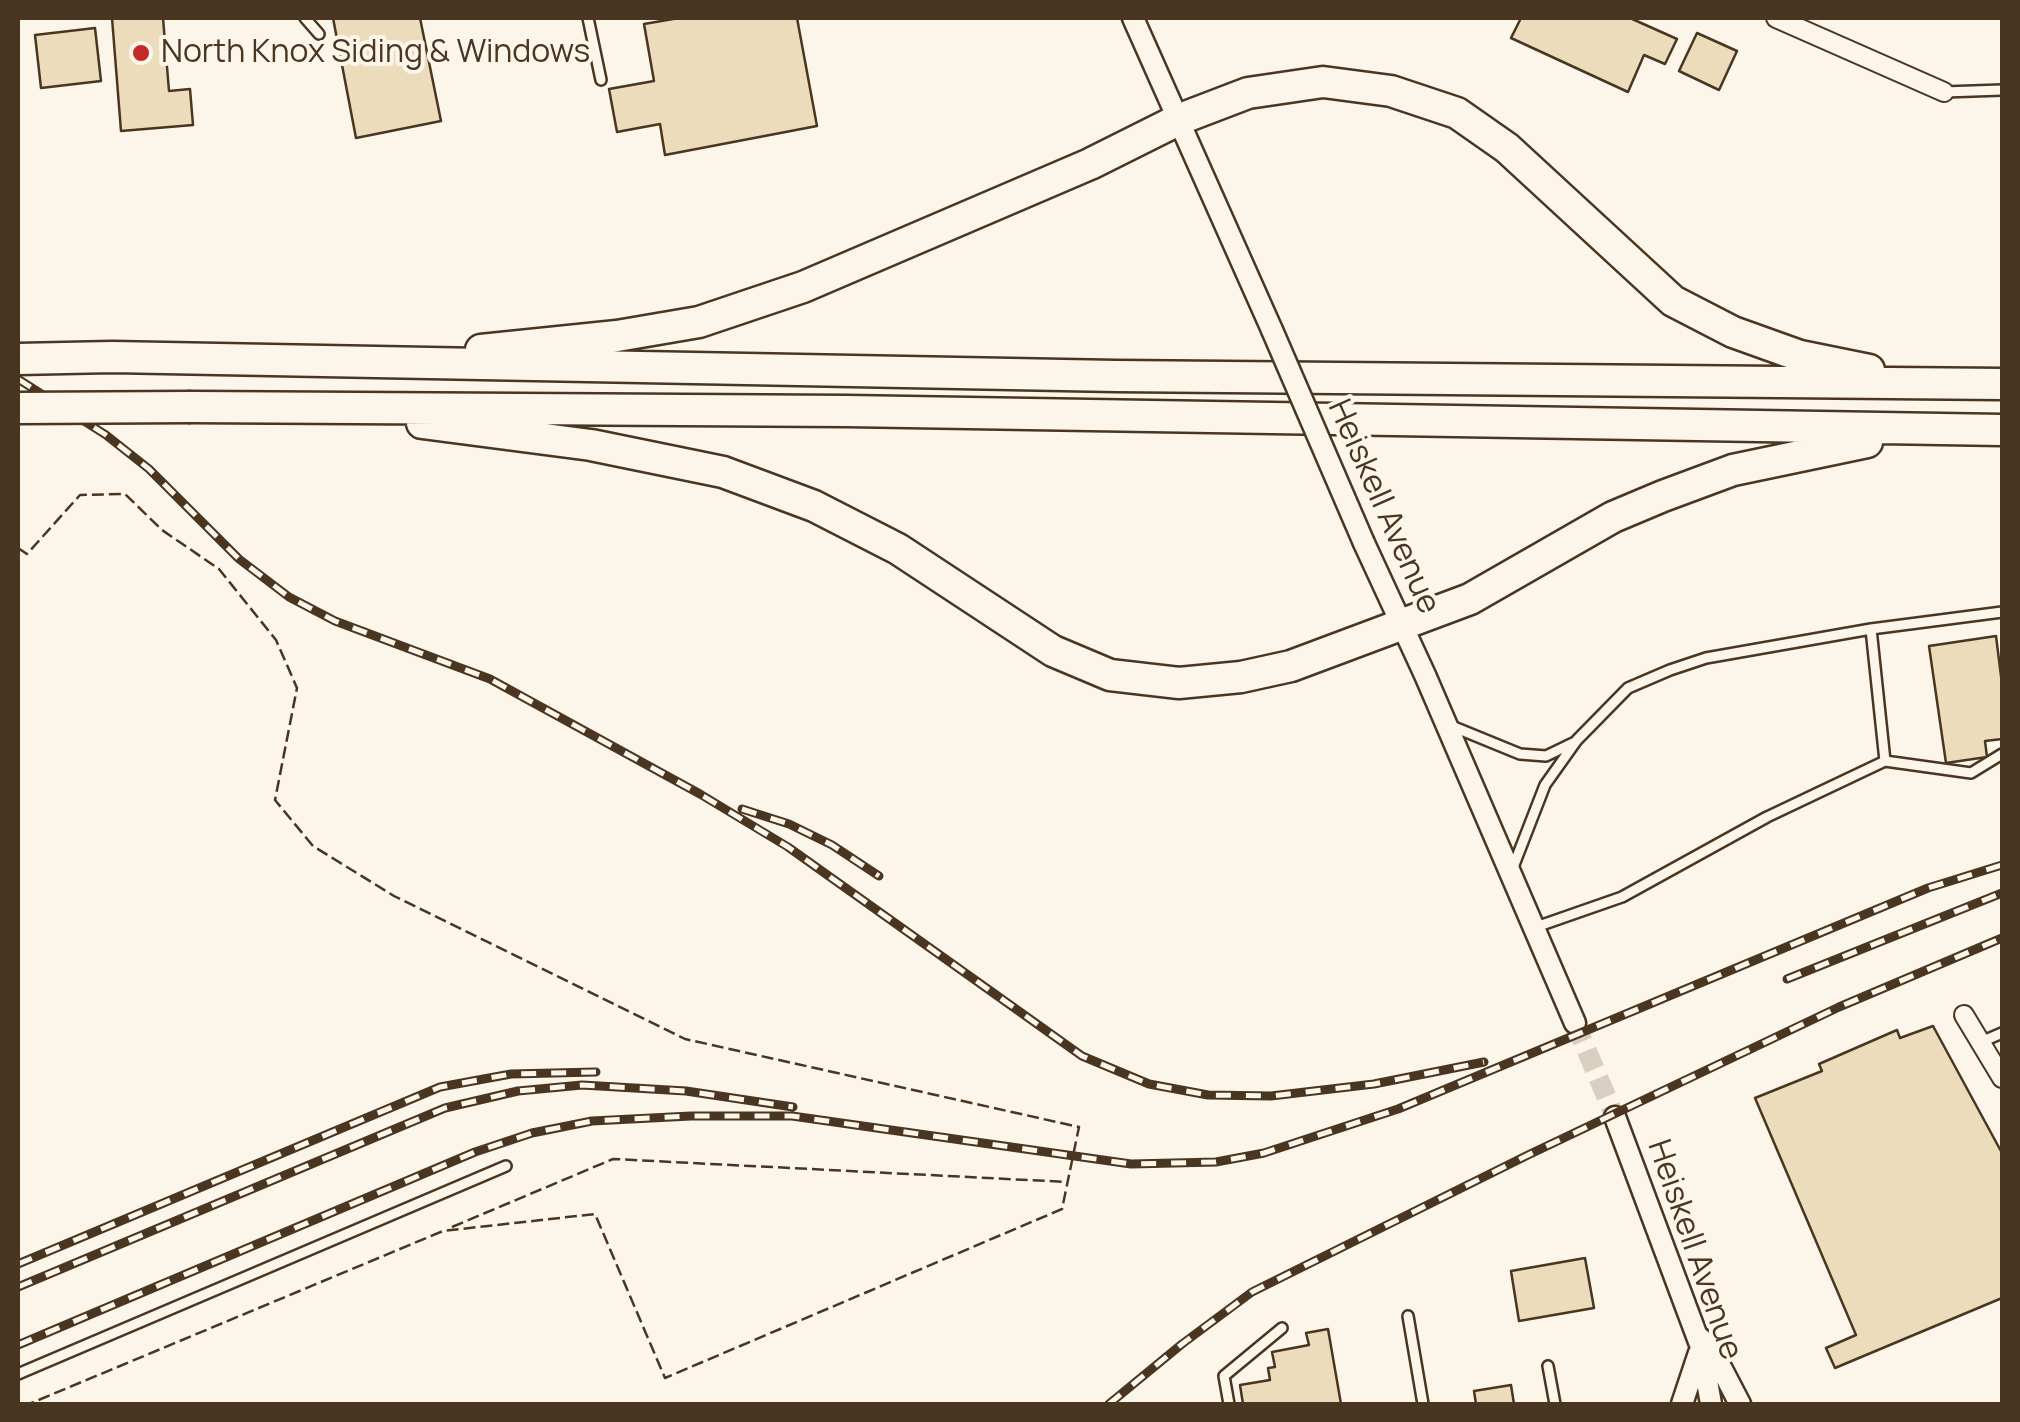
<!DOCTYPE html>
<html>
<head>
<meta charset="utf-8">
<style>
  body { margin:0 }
  #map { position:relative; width:2020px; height:1422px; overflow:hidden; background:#fbf6e9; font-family:Manrope,sans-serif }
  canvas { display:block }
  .frame { position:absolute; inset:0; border:20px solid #4a3520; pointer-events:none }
</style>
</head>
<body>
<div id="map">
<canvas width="2020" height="1422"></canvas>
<div class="frame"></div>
</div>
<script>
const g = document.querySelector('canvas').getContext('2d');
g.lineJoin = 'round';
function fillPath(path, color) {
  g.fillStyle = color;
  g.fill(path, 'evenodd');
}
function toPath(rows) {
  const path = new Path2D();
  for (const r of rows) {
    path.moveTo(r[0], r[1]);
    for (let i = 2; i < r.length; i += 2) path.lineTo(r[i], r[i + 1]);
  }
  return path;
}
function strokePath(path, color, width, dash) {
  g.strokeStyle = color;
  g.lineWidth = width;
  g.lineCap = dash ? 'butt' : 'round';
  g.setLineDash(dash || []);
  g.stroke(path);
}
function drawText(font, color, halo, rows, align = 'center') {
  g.font = font + ' Manrope,sans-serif';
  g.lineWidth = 8;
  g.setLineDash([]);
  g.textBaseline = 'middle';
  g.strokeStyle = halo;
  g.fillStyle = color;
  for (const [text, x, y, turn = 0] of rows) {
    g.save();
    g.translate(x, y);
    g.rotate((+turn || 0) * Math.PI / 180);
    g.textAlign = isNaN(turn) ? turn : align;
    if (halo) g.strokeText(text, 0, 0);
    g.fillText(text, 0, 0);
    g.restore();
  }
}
const building = toPath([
  [112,18,163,18,169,91,190,89,193,125,121,131,112,18],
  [333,18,420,18,441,121,356,138,333,18],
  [679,18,797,18,817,126,665,155,660,124,617,132,609,89,654,81,644,24,679,18],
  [1521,18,1630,18,1677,39,1665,64,1644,55,1628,92,1511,38,1521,18],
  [95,28,101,81,41,88,35,35,95,28],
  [1697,33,1737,51,1719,90,1679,71,1697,33],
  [1996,636,2002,684,2002,739,1985,741,1987,757,1946,763,1929,646,1996,636],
  [1933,1026,2002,1153,2002,1298,1835,1368,1826,1348,1856,1335,1755,1098,1822,1071,1819,1064,1897,1030,1900,1038,1933,1026],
  [1585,1258,1594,1308,1519,1321,1511,1271,1585,1258],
  [1328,1329,1341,1404,1243,1404,1240,1385,1270,1380,1268,1368,1275,1367,1272,1352,1309,1345,1306,1333,1328,1329],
  [1511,1385,1514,1404,1476,1404,1474,1391,1511,1385]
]);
fillPath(building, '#ecdcbc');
strokePath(building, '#4a3520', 2.5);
strokePath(toPath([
  [1575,1023,1615,1117]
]), '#d8cfc1', 20, [20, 10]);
const service = toPath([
  [305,18,319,34],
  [588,18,601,80],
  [1944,92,2002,90],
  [1871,629,2002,612],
  [1449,725,1520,754,1546,756,1575,742],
  [1885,761,1971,773,2002,754],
  [1512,870,1545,785,1577,740,1628,688,1670,670,1706,658,1871,629,1885,761,1767,817,1622,897,1536,927],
  [1981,1042,2002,1033],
  [1408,1316,1423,1404],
  [1548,1366,1555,1404],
  [18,1374,506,1166],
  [1229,1404,1224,1376,1282,1328]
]);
const minor = toPath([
  [1776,18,1944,92],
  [1964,1015,2002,1078]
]);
const tertiary = toPath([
  [1133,18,1272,330],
  [1364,543,1425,675,1575,1023],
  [1615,1117,1701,1347,1711,1404],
  [1700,1338,1716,1358,1740,1404],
  [1682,1404,1699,1353]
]);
const motorway = toPath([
  [481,350,617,336,699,322,803,287,1090,164,1180,119,1248,93,1323,82,1391,91,1457,113,1507,148,1673,301,1733,332,1800,356,1869,370],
  [18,359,112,357,1116,376,2002,384],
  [191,407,847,411,2002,430],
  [422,423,591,445,723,472,814,506,898,549,1053,651,1110,675,1179,683,1241,677,1291,666,1470,599,1613,517,1663,496,1733,470,1867,442]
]);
strokePath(service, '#4a3520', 14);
strokePath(minor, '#4a3520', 22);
strokePath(tertiary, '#4a3520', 25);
strokePath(motorway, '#4a3520', 35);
strokePath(service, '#fbf6e9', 9);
strokePath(minor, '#fbf6e9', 18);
strokePath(tertiary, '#fbf6e9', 20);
strokePath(motorway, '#fbf6e9', 30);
const rail = toPath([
  [18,379,106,435,149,469,239,559,289,597,335,621,490,679,700,794,788,847,1082,1056,1149,1084,1208,1095,1271,1096,1374,1084,1484,1062],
  [742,809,789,824,832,845,879,876],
  [1787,979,2002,893],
  [18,1264,440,1087,511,1074,596,1072],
  [18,1287,445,1108,518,1091,582,1085,686,1091,793,1107],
  [18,1345,475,1152,532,1133,592,1121,691,1116,792,1116,1131,1164,1216,1162,1264,1153,1398,1109,1928,888,2002,865],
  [1109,1404,1182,1344,1252,1292,1528,1155,1839,1007,2002,938]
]);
strokePath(rail, '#4a3520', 9);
strokePath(rail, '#fbf6e9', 5, [15]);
const tertiaryBridge = toPath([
  [1272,330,1364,543]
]);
const motorwayBridge = toPath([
  [18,408,191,407]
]);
strokePath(tertiaryBridge, '#4a3520', 25, []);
strokePath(motorwayBridge, '#4a3520', 35, []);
strokePath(tertiaryBridge, '#fbf6e9', 20);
strokePath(motorwayBridge, '#fbf6e9', 30);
strokePath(toPath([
  [18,548,27,554,80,495,125,494,162,530,219,569,276,640,297,688,275,800,313,846,394,896,685,1039,1079,1127,1062,1209,665,1378,595,1214,443,1231,29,1404],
  [452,1227,613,1159,1067,1182]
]), '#4a3520', 2.5, [12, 5]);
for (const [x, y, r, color] of [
  [141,53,10,"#c62828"]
]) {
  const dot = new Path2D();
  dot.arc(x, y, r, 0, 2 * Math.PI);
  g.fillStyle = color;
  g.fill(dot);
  strokePath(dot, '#fbf6e9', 4);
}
drawText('32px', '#4a3520', '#fbf6e9', [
  ["North Knox Siding & Windows",161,53]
], 'left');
drawText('32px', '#4a3520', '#fbf6e9', [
  ["Heiskell Avenue",1383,507,66],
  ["Heiskell Avenue",1694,1250,71]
]);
</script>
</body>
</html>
